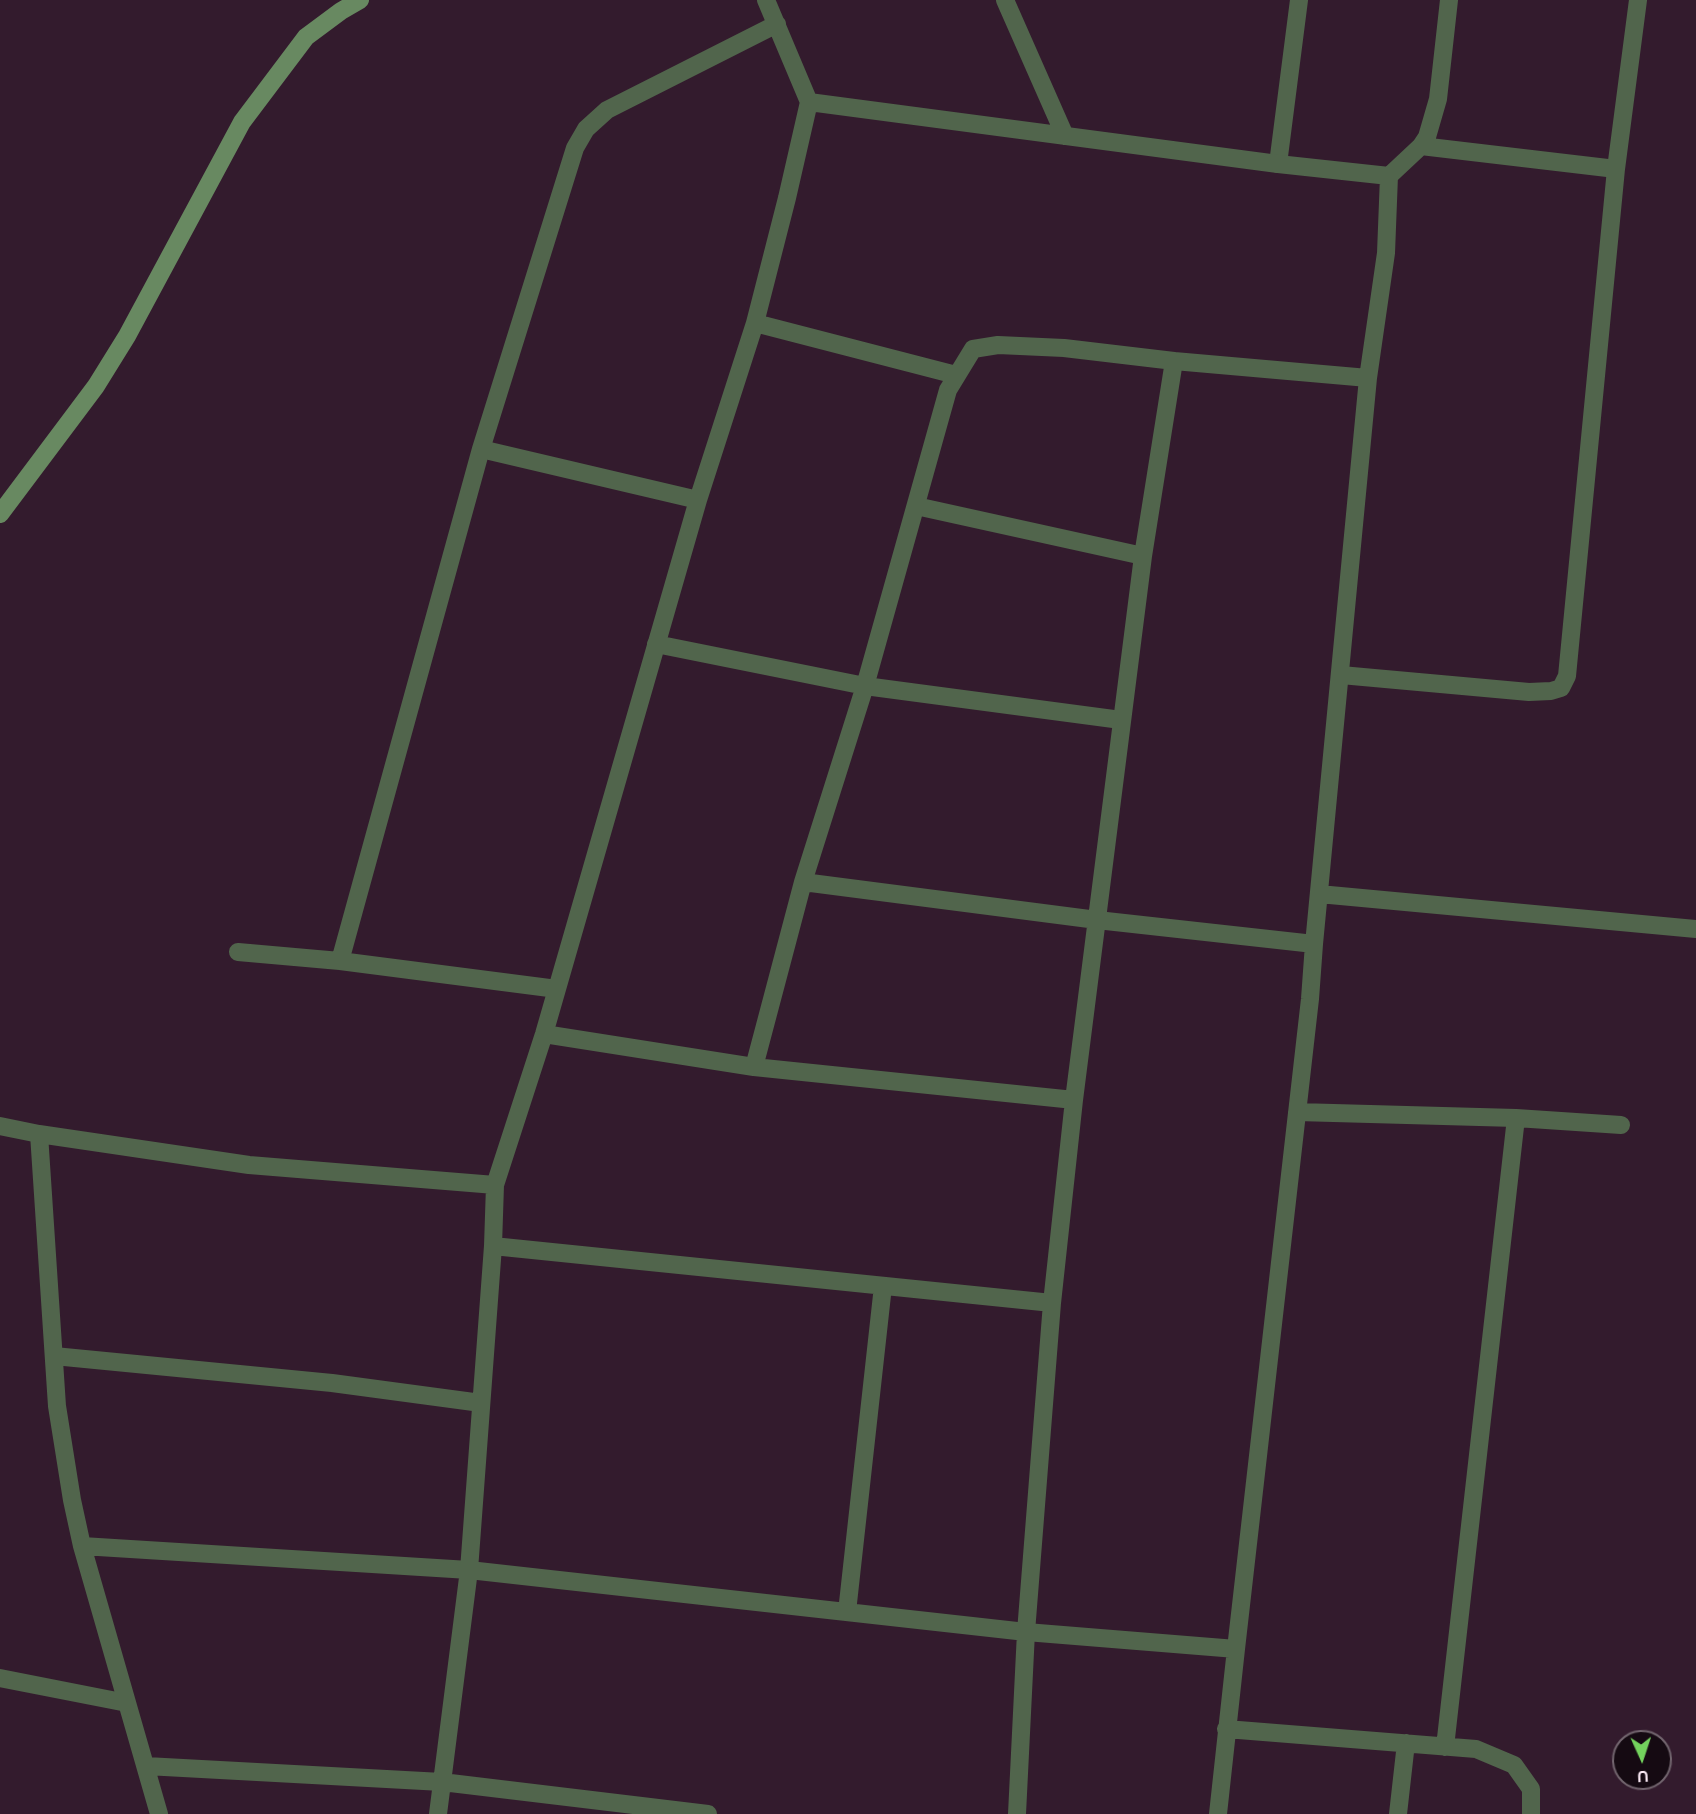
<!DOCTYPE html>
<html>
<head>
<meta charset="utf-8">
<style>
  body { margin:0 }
  #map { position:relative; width:1696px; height:1814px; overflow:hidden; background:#331b2d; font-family:Cabin,sans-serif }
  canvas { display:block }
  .north { position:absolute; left:1612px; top:1730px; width:60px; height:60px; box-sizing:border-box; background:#150a12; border:2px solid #72656e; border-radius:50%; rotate:177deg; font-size:16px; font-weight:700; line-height:24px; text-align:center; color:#feedf8 }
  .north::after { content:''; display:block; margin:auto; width:21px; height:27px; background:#73d25d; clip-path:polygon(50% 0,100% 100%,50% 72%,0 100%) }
</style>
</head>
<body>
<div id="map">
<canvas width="1696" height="1814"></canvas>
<div class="north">U</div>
</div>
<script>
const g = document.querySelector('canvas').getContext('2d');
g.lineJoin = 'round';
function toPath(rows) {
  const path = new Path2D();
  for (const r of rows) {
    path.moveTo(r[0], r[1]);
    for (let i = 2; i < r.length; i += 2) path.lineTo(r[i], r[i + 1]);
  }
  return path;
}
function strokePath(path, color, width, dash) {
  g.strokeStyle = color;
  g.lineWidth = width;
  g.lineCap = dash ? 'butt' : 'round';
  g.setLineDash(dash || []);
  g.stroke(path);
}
strokePath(toPath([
  [1278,164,1299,0]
]), '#51654c', 18);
strokePath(toPath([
  [1005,0,1065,136],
  [1421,146,1616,169],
  [1389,176,1421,146,1427,137,1438,99,1449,0],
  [755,323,956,375],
  [481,449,698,500],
  [916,506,1143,556],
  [656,644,865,686,1121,720],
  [1341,675,1529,692,1551,691,1561,688,1567,676,1616,169,1638,0],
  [803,882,865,686,948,390,973,349,998,345,1064,348,1174,361,1368,378],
  [1319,894,1696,929],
  [238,952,340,961,557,989],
  [340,961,481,449,575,148,586,129,607,110,777,24],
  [544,1034,754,1067,1074,1100],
  [754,1067,803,882,1097,920,1314,944],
  [1297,1112,1516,1118,1445,1747],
  [1516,1118,1621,1125],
  [0,1126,39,1134,249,1165,495,1185,493,1246,469,1570,438,1814],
  [39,1134,57,1406,72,1500,82,1546,159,1814],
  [495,1185,544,1034,698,500,755,323,787,198,809,102,766,0],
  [493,1246,1052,1303],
  [54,1356,332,1383,481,1403],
  [82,1546,469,1570,1026,1632,1236,1649,1310,999,1314,944,1368,378,1386,253,1389,176,1278,164,809,102],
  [847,1612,883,1286],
  [0,1678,127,1703],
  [1226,1729,1476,1749,1514,1765,1531,1789,1531,1814],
  [146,1766,442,1782,708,1814],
  [1017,1814,1026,1632,1052,1303,1074,1100,1143,556,1174,361],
  [1218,1814,1236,1649],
  [1398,1814,1406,1743]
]), '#51654c', 18);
strokePath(toPath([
  [0,514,96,386,127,336,242,122,306,37,341,11,360,0]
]), '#688961', 18);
</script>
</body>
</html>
